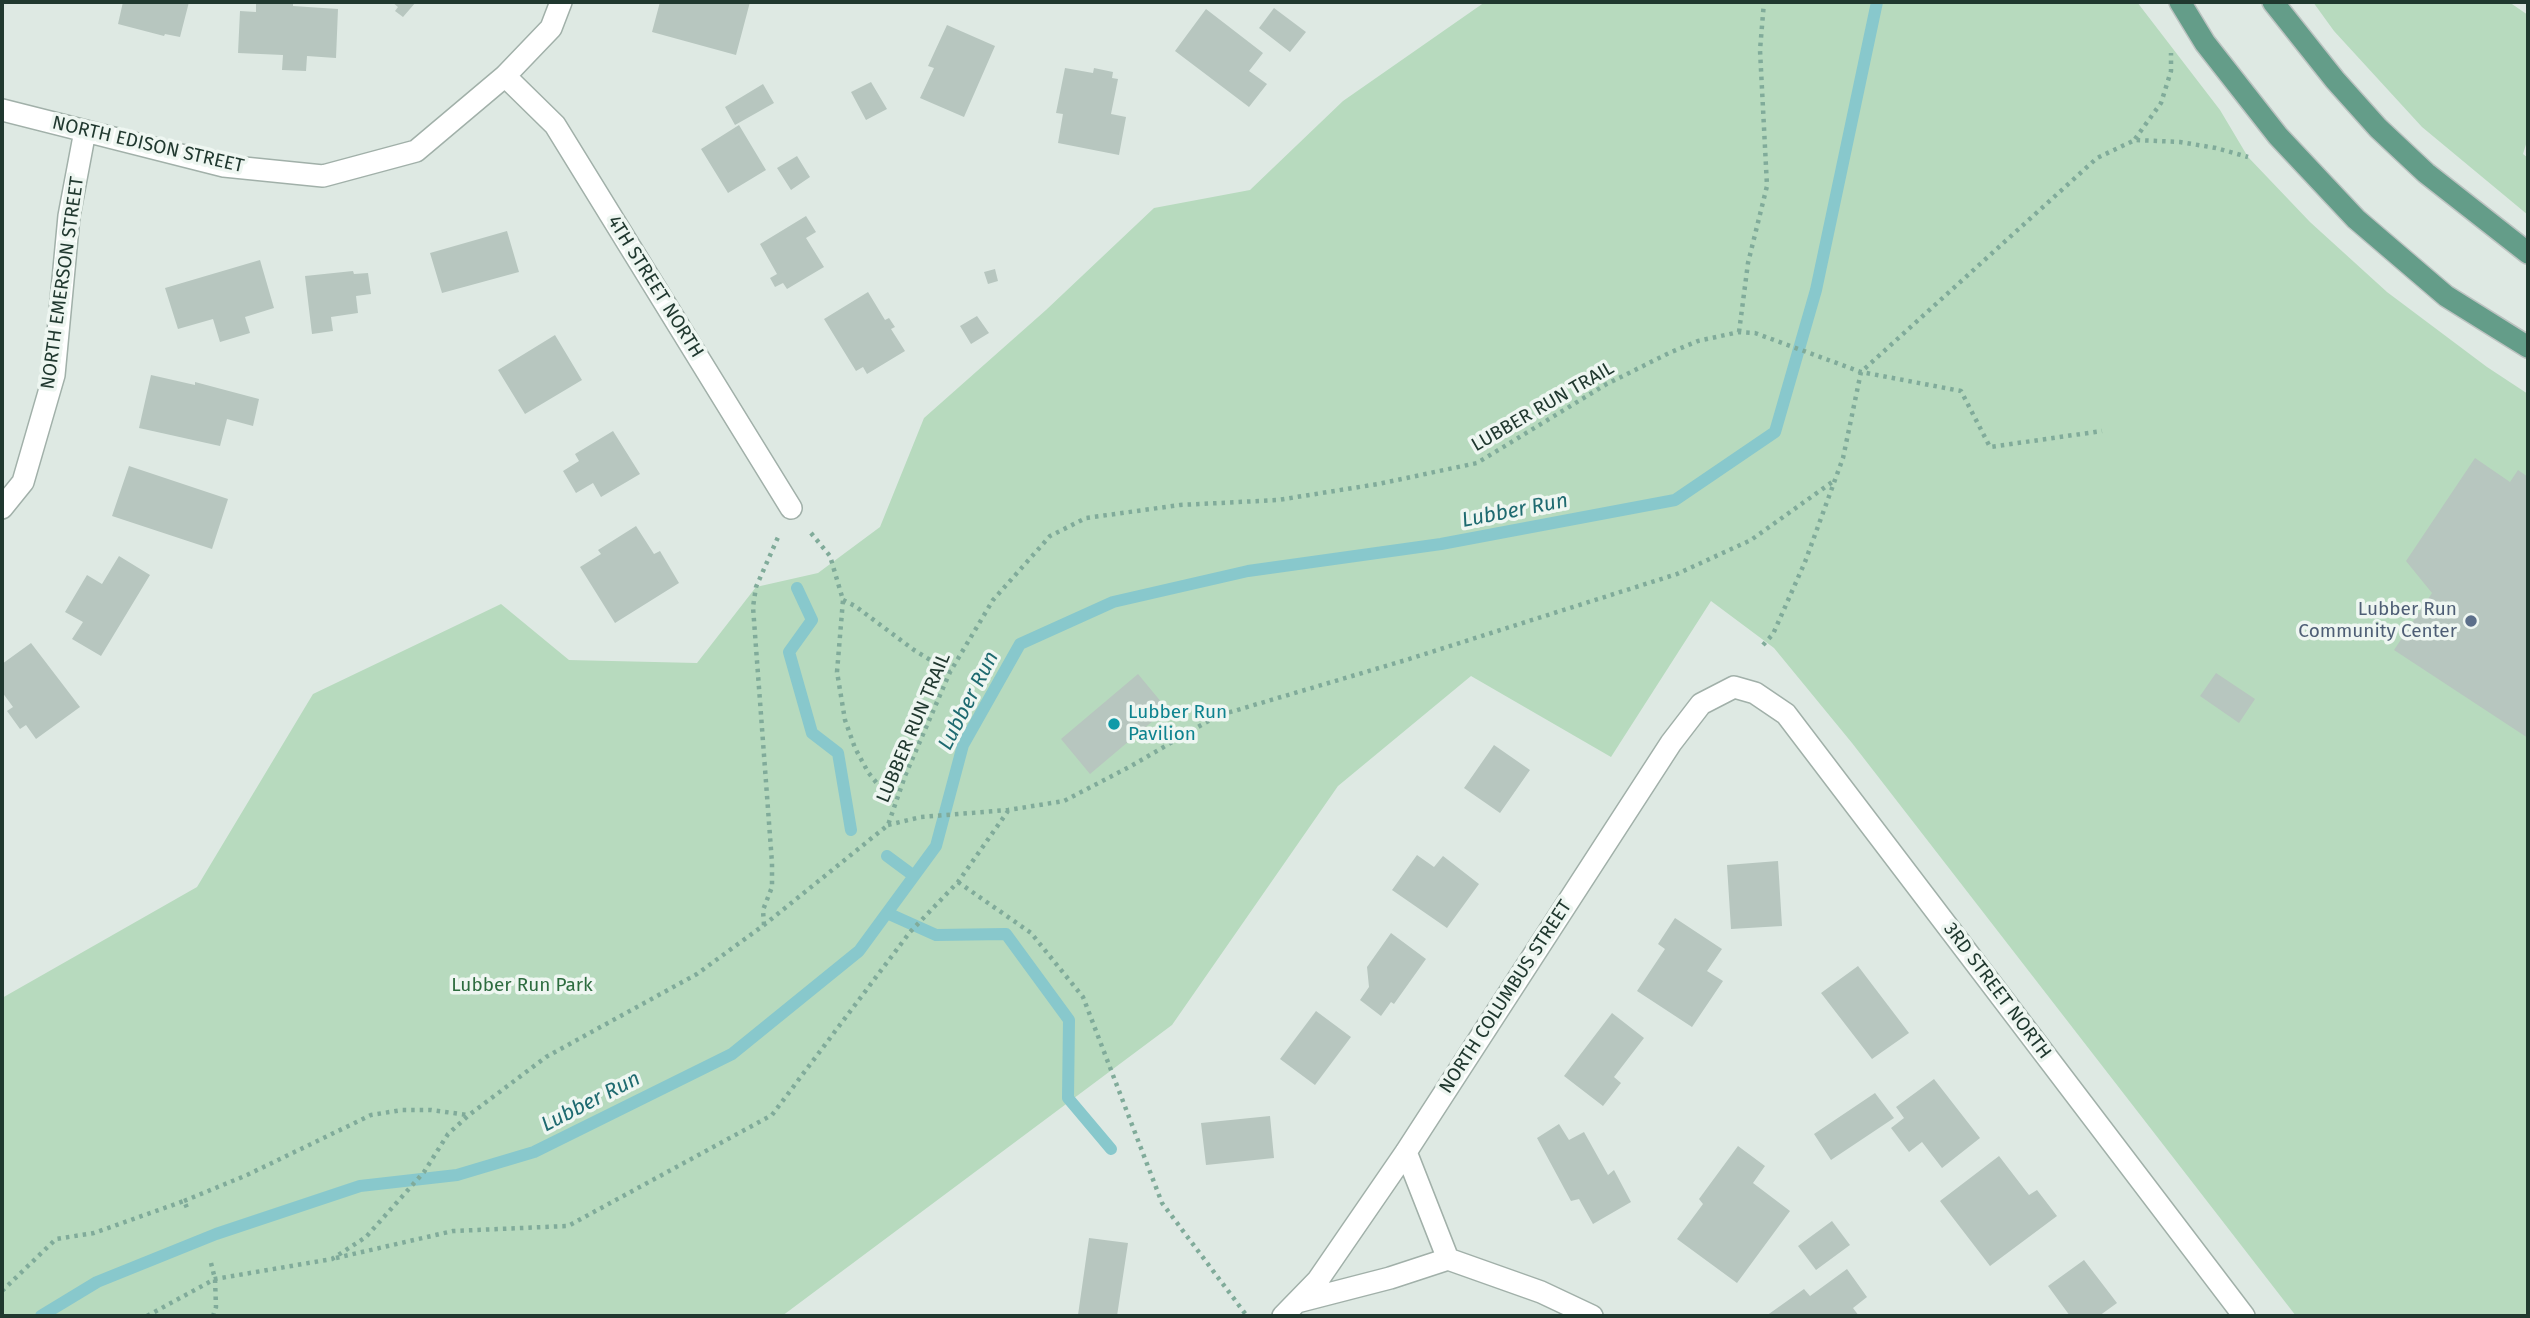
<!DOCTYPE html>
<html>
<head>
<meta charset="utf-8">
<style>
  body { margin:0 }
  #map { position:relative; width:2530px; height:1318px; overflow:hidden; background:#dee9e3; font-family:"Fira Sans",sans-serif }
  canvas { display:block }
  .frame { position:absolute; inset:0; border:4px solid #20382f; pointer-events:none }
</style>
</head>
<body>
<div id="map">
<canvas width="2530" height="1318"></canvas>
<div class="frame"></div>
</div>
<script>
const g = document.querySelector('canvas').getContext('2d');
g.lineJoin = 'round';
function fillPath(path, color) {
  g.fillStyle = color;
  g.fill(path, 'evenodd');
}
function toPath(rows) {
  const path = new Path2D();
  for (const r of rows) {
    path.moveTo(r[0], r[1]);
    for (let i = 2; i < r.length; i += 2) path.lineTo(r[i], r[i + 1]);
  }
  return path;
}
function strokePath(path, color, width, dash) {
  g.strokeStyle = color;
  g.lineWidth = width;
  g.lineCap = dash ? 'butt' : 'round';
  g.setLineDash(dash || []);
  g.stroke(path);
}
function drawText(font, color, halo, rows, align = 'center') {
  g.font = font + ' "Fira Sans",sans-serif';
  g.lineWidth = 7;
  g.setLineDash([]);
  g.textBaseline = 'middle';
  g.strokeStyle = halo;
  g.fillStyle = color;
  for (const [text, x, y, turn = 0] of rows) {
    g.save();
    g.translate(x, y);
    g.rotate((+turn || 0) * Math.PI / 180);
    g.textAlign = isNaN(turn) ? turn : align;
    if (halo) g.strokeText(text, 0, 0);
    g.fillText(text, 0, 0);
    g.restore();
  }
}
fillPath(toPath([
  [1485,2,2137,2,2220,110,2248,157,2310,222,2387,292,2487,367,2528,394,2528,1316,2296,1316,1852,743,1774,648,1711,601,1611,757,1471,676,1338,786,1172,1025,782,1316,2,1316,2,998,197,887,313,694,501,604,569,660,697,663,756,587,818,573,880,527,924,418,1046,310,1154,208,1250,190,1343,101],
  [2313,2,2509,2,2528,15,2528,138,2523,154,2528,158,2528,215,2422,127,2334,31]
]), '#b7dabe');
strokePath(toPath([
  [797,588,812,620,789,652,812,733,838,753,851,830],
  [887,856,914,876],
  [887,913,936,935,1006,934,1069,1020,1068,1098,1111,1149],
  [41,1316,97,1282,216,1234,360,1186,457,1175,534,1152,732,1054,859,951,936,846,963,745,1020,644,1113,602,1248,571,1441,544,1675,500,1775,432,1816,290,1877,2]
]), '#88c8cc', 12);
fillPath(toPath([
  [123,2,189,2,180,37,165,34,164,36,118,24],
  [256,2,293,2,293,6,338,9,336,58,307,56,306,71,282,70,283,55,238,53,240,11,256,12],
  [392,2,416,2,403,17,395,11,398,7],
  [660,2,750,2,736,55,652,32],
  [1274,8,1306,32,1290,52,1259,28],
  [1206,9,1263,53,1249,71,1267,84,1249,107,1175,51],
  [947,25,995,46,964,117,920,98,934,68,928,66],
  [1065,68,1093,73,1094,68,1113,72,1112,78,1118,79,1111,114,1126,117,1119,155,1058,143,1063,114,1056,113],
  [871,82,887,109,866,120,851,92],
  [763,84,774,103,735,125,725,107],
  [739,125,766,170,728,193,701,149],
  [797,156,810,177,791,190,777,168],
  [806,216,816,232,806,238,824,267,787,289,783,283,775,287,770,278,777,274,760,244],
  [507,231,519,272,442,293,430,253],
  [260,260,274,308,245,317,250,333,220,342,213,319,178,329,165,288],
  [995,269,998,281,988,284,984,272],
  [353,271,354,274,368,273,371,294,356,296,358,313,331,317,333,331,312,334,305,276],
  [868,292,885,320,889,318,895,327,891,329,905,351,867,374,863,367,856,371,824,319],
  [977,316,989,333,971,344,960,326],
  [555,335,582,380,525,414,498,370],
  [151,375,195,385,195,382,259,399,253,426,227,419,220,446,139,428],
  [613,431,640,474,601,497,593,483,576,493,563,471,579,461,575,454],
  [2475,458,2510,482,2518,470,2528,477,2528,738,2394,650,2432,593,2406,561],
  [129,466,228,499,212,549,112,516],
  [636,526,654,554,660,551,679,583,615,623,580,567,601,554,598,550],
  [119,556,150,575,101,656,72,639,83,622,65,612,87,575,102,584],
  [31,643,80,707,36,739,26,725,20,729,7,711,13,707,2,692,2,664],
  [2216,673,2255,699,2239,723,2200,696],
  [1138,674,1167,709,1090,774,1061,739],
  [1494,745,1530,770,1500,813,1464,788],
  [1417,855,1434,867,1443,856,1479,884,1447,928,1392,890],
  [1778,861,1782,926,1731,929,1727,865],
  [1675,918,1722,949,1707,971,1723,981,1692,1027,1637,991,1665,949,1658,944],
  [1391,933,1426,959,1394,1004,1391,1002,1381,1016,1360,1000,1369,987,1367,967],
  [1858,966,1909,1033,1872,1059,1821,993],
  [1316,1011,1351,1037,1315,1085,1280,1059],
  [1612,1013,1644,1038,1614,1077,1621,1083,1603,1106,1564,1076],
  [1934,1079,1980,1138,1942,1168,1922,1142,1909,1152,1891,1128,1904,1118,1896,1107],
  [1875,1093,1894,1118,1831,1160,1814,1134],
  [1270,1116,1274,1158,1206,1165,1201,1123],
  [1559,1124,1569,1140,1584,1132,1608,1175,1614,1170,1631,1202,1593,1224,1579,1199,1571,1201,1537,1138],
  [1738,1146,1765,1166,1753,1183,1790,1211,1737,1283,1677,1239,1703,1204,1699,1199],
  [1999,1156,2029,1195,2037,1190,2057,1216,1990,1266,1940,1201],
  [1832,1221,1850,1245,1816,1270,1798,1246],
  [1089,1238,1128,1243,1117,1316,1078,1315],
  [2084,1260,2117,1303,2099,1316,2070,1316,2048,1286],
  [1847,1269,1867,1297,1853,1308,1859,1316,1766,1316,1804,1289,1810,1296]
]), '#b7c6bf');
const minor = toPath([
  [505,76,555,125,791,508],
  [2,110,224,166,323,176,416,151,505,76,551,28,561,2],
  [2,508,23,482,54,375,69,216,85,131],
  [1406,1152,1448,1259],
  [1297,1302,1390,1278,1448,1259,1541,1292,1592,1316],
  [1283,1316,1318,1280,1406,1152,1671,743,1701,704,1734,687,1755,693,1786,714,2244,1316]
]);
const major = toPath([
  [2180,2,2205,43,2278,136,2356,219,2446,296,2528,347],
  [2273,2,2335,80,2378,128,2426,173,2528,253]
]);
strokePath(minor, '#a1b0a9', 24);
strokePath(major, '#bcc3c1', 24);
strokePath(toPath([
  [2135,139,2161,103,2171,71,2171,53],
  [1739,332,1748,263,1767,186,1760,50,1764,2],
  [811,533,830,556,843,600,837,672,845,720,855,748,868,772,894,805],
  [843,600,855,606,914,650,950,672],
  [1763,645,1773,634,1805,562,1843,458,1861,372,2097,158,2135,140,2180,142,2216,148,2248,157],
  [888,825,921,817,1008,810,1064,801,1131,766,1217,716,1406,660,1677,574,1751,540,1835,480],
  [958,882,1031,933,1083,997,1162,1203,1247,1316],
  [764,925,763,910,772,887,772,863,753,607,756,587,779,535],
  [184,1201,247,1175,371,1115,402,1110,431,1110,468,1115],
  [336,1258,453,1231,568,1226,772,1115,910,932,958,882,1008,811],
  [211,1263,215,1279,216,1307,213,1316],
  [2,1291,56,1239,94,1233,184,1201,187,1208],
  [147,1316,215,1279,332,1259,366,1237,424,1172,448,1134,469,1115,546,1057,697,974,764,925,888,825,905,776,950,672,993,600,1050,536,1086,518,1180,505,1278,500,1378,484,1477,463,1605,385,1669,353,1698,341,1739,332,1755,333,1861,372,1961,391,1990,447,2102,431]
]), '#80ab9a', 4.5, [3.5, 5]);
strokePath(minor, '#fff', 21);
strokePath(major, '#649d89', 21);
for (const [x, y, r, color] of [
  [2471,621,7,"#5c6f8a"],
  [1114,724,7,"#0f9aa8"]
]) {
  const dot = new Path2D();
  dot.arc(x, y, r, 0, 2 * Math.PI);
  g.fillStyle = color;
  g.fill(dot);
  strokePath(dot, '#eef6f1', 2.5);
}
drawText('19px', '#20382f', '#eef6f1', [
  ["NORTH EDISON STREET",148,145,13],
  ["NORTH EMERSON STREET",63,283,-82],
  ["4TH STREET NORTH",655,287,58],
  ["LUBBER RUN TRAIL",1543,407,-30],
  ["LUBBER RUN TRAIL",914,728,-67],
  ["3RD STREET NORTH",1997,991,53],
  ["NORTH COLUMBUS STREET",1506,997,-57]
]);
drawText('19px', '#4e5e75', '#eef6f1', [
  ["Lubber Run",2457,610],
  ["Community Center",2457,632]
], 'right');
drawText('19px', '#0d838f', '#eef6f1', [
  ["Lubber Run",1128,713],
  ["Pavilion",1128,735]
], 'left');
drawText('19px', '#2d6c3f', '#eef6f1', [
  ["Lubber Run Park",522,986]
]);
drawText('italic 21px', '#1e6a70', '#eef6f1', [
  ["Lubber Run",1515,511,-11],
  ["Lubber Run",969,701,-63],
  ["Lubber Run",591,1102,-27]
]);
</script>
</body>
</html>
